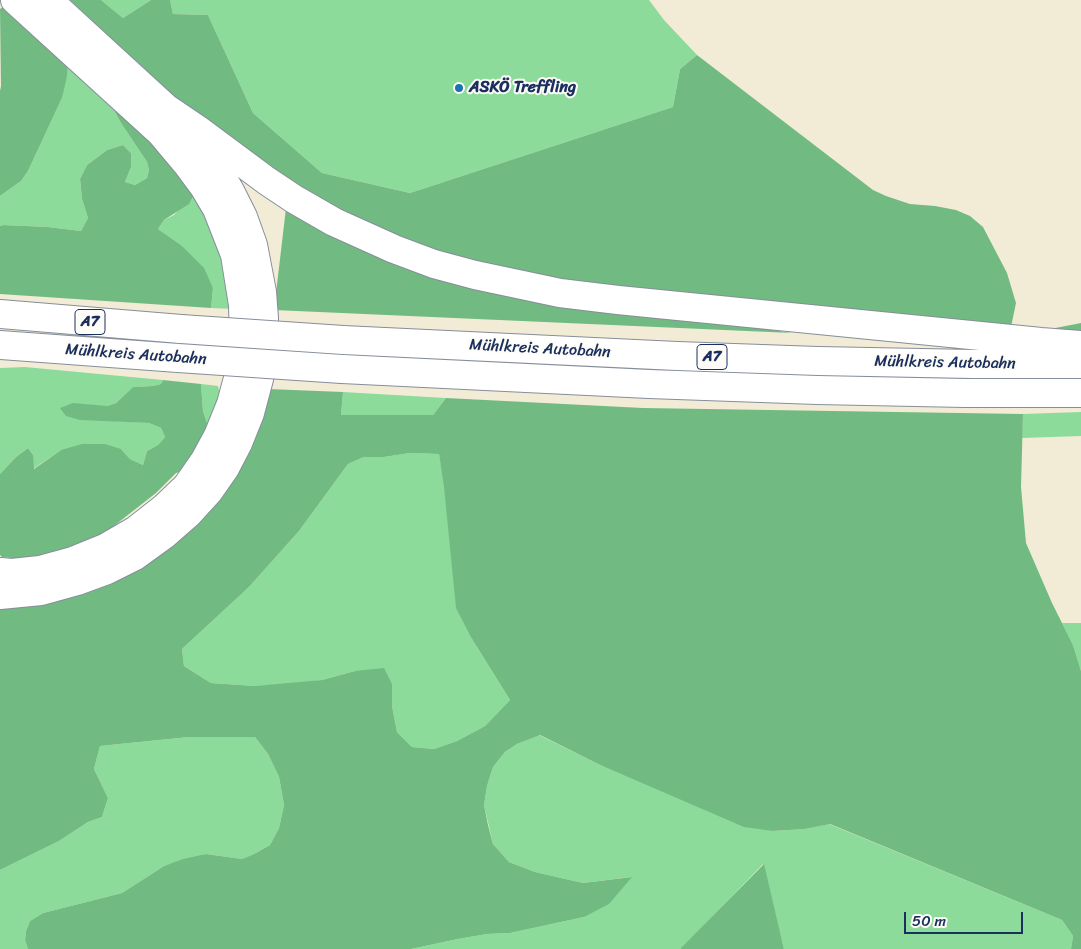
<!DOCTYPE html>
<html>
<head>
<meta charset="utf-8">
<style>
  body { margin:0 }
  #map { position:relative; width:1081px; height:949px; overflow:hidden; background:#f2ecd7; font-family:Sriracha,sans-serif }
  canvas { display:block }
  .scale { position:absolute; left:904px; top:912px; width:119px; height:22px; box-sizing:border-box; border:2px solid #1b2f5e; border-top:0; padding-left:6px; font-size:15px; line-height:18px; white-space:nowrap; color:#1b2f5e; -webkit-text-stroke:4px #fdfcf7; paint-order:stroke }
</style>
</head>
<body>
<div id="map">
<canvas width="1081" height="949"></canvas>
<div class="scale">50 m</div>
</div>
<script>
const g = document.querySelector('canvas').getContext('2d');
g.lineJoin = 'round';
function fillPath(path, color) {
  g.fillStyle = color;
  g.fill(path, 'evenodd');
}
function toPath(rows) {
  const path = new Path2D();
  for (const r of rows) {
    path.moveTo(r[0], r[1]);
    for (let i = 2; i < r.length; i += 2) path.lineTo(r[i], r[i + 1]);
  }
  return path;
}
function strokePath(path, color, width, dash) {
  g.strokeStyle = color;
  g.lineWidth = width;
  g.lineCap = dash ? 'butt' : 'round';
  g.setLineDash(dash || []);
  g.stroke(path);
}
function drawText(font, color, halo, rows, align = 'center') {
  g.font = font + ' Sriracha,sans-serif';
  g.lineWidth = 4;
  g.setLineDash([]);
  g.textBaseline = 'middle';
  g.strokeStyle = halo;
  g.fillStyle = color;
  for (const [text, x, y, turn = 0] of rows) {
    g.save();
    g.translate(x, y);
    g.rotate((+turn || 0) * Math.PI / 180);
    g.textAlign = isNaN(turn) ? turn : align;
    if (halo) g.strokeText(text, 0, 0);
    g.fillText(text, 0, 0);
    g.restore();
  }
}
fillPath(toPath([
  [101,0,151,0,123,18],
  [170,0,649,0,664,20,697,55,680,69,673,107,410,193,322,173,253,113,208,15,173,14],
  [68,57,101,87,121,123,147,162,149,170,147,178,135,185,125,182,131,167,131,153,123,145,107,150,87,165,80,179,82,199,88,218,81,231,48,227,3,225,0,226,0,196,21,181,28,171,62,98],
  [194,194,210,210,235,309,211,308,213,288,181,245,158,229,164,220,174,215],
  [25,367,163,380,161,384,153,386,133,387,116,403,107,406,100,420,149,423,161,428,165,437,158,445,147,451,143,465,130,459,121,449,61,450,33,469,33,455,28,448,16,457,0,474,0,368],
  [201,384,218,386,223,408,208,426,203,411],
  [343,392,446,398,433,415,341,415],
  [1081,412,1081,436,1022,438,1023,414],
  [410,453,439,454,472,639,510,700,485,726,457,741,434,749,412,747,397,732,392,706,392,684,355,671,322,680,282,685,255,686,211,683,184,666,182,649,249,587,299,531,348,464,364,457,384,457],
  [1062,623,1081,623,1081,671,1073,645],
  [539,735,598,764,773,831,805,829,829,824,1062,920,1073,936,1071,949,784,949,763,864,681,949,411,949,458,939,487,934,510,933,584,917,631,877,583,883,535,872,509,862,493,844,484,805,487,786,493,767,505,752,517,744],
  [189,737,255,737,268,754,279,777,284,805,279,828,270,845,254,854,242,859,206,854,164,866,122,893,43,913,30,921,26,931,25,940,28,949,0,949,0,870,59,841,88,822,102,817,108,798,94,769,100,746]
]), '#8cdb9a');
fillPath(toPath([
  [70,0,101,0,123,18,151,0,170,0,173,14,208,15,253,113,322,173,410,193,673,107,680,69,697,55,873,190,886,196,910,204,935,206,956,210,970,216,983,227,1007,273,1016,303,1011,327,606,290,480,268,337,213,204,123,156,81],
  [7,4,68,57,67,76,62,98,28,171,21,181,0,196,0,91,1,86,0,9],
  [101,87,130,114,194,194,189,204,164,220,158,229,181,245,204,268,213,288,211,308,0,294,0,226,3,225,48,227,81,231,88,218,82,199,80,179,87,165,107,150,123,145,131,153,131,167,125,182,135,185,147,178,149,170,147,162,121,123],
  [286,208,481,285,792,333,274,310],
  [1081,323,1081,333,1040,331],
  [163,380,201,384,203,411,208,426,193,469,176,473,156,493,101,536,65,550,30,560,2,557,0,555,0,474,16,457,28,448,33,455,34,469,61,450,82,444,105,444,121,449,130,459,143,465,147,451,158,445,165,437,161,428,149,423,80,420,66,416,60,408,73,403,107,406,116,403,133,387,153,386,161,384],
  [268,389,343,392,341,415,433,415,446,398,643,408,1023,414,1021,487,1026,543,1052,603,1073,645,1081,671,1081,949,1071,949,1073,936,1062,920,830,824,805,829,773,831,744,827,598,764,540,735,517,744,505,752,493,767,487,786,484,805,488,825,493,844,509,862,535,872,583,883,632,877,609,904,584,917,510,933,487,934,458,939,411,949,28,949,25,940,26,931,30,921,43,913,122,893,164,866,183,859,206,854,242,859,254,854,270,845,279,828,284,805,279,777,268,754,255,737,189,737,100,746,94,769,108,798,102,817,88,822,59,841,0,870,0,603,84,590],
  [410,453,439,454,444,487,456,608,472,639,510,700,485,726,457,741,434,749,412,747,397,732,392,706,392,684,384,668,355,671,322,680,255,686,211,683,184,666,182,649,249,587,299,531,348,464,364,457,384,457],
  [764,864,784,949,681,949,681,948]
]), '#71bb82');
const highway = toPath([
  [166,108,197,129,267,181,294,199,334,222,394,249,434,264,475,275,560,293,618,300,1041,342,1081,345],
  [0,314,181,329],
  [343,340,677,356,818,361,973,364,1081,364],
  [0,345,178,358],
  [342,369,649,384,817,390,965,393,1081,393],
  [0,572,12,573,40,570,73,561,105,548,136,530,164,508,187,486,205,460,218,436,231,404,240,371,244,340,243,305,235,255,217,209,204,187,187,164,161,133,15,0],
  [0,595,41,591,77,581,107,570,135,556,164,535,188,514,209,491,225,468,238,443,250,413,259,379,264,345,264,318,262,292,253,245,243,217,230,191,216,167,166,108,48,0]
]);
strokePath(highway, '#868e9a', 30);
strokePath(highway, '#fff', 28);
const highwayBridge = toPath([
  [181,329,343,340],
  [178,358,342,369]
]);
strokePath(highwayBridge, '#868e9a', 30, []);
strokePath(highwayBridge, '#fff', 28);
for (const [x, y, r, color] of [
  [459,88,5,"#1f6fb2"]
]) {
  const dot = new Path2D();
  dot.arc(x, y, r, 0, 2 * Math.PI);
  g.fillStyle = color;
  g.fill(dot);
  strokePath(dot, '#fdfcf7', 2);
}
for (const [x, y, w] of [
  [90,322,30],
  [712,357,30]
]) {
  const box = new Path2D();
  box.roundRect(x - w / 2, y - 12.5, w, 25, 4);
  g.fillStyle = '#fdfcf7';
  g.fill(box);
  strokePath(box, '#1b2f5e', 1);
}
drawText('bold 15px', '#1b2f5e', null, [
  ["A7",90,322],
  ["A7",712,357]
]);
drawText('bold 16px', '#1b2f5e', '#fdfcf7', [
  ["ASKÖ Treffling",469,88]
], 'left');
drawText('16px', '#1b2f5e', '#fdfcf7', [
  ["Mühlkreis Autobahn",540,349,3],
  ["Mühlkreis Autobahn",136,355,4],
  ["Mühlkreis Autobahn",945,363,1]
]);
</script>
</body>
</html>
